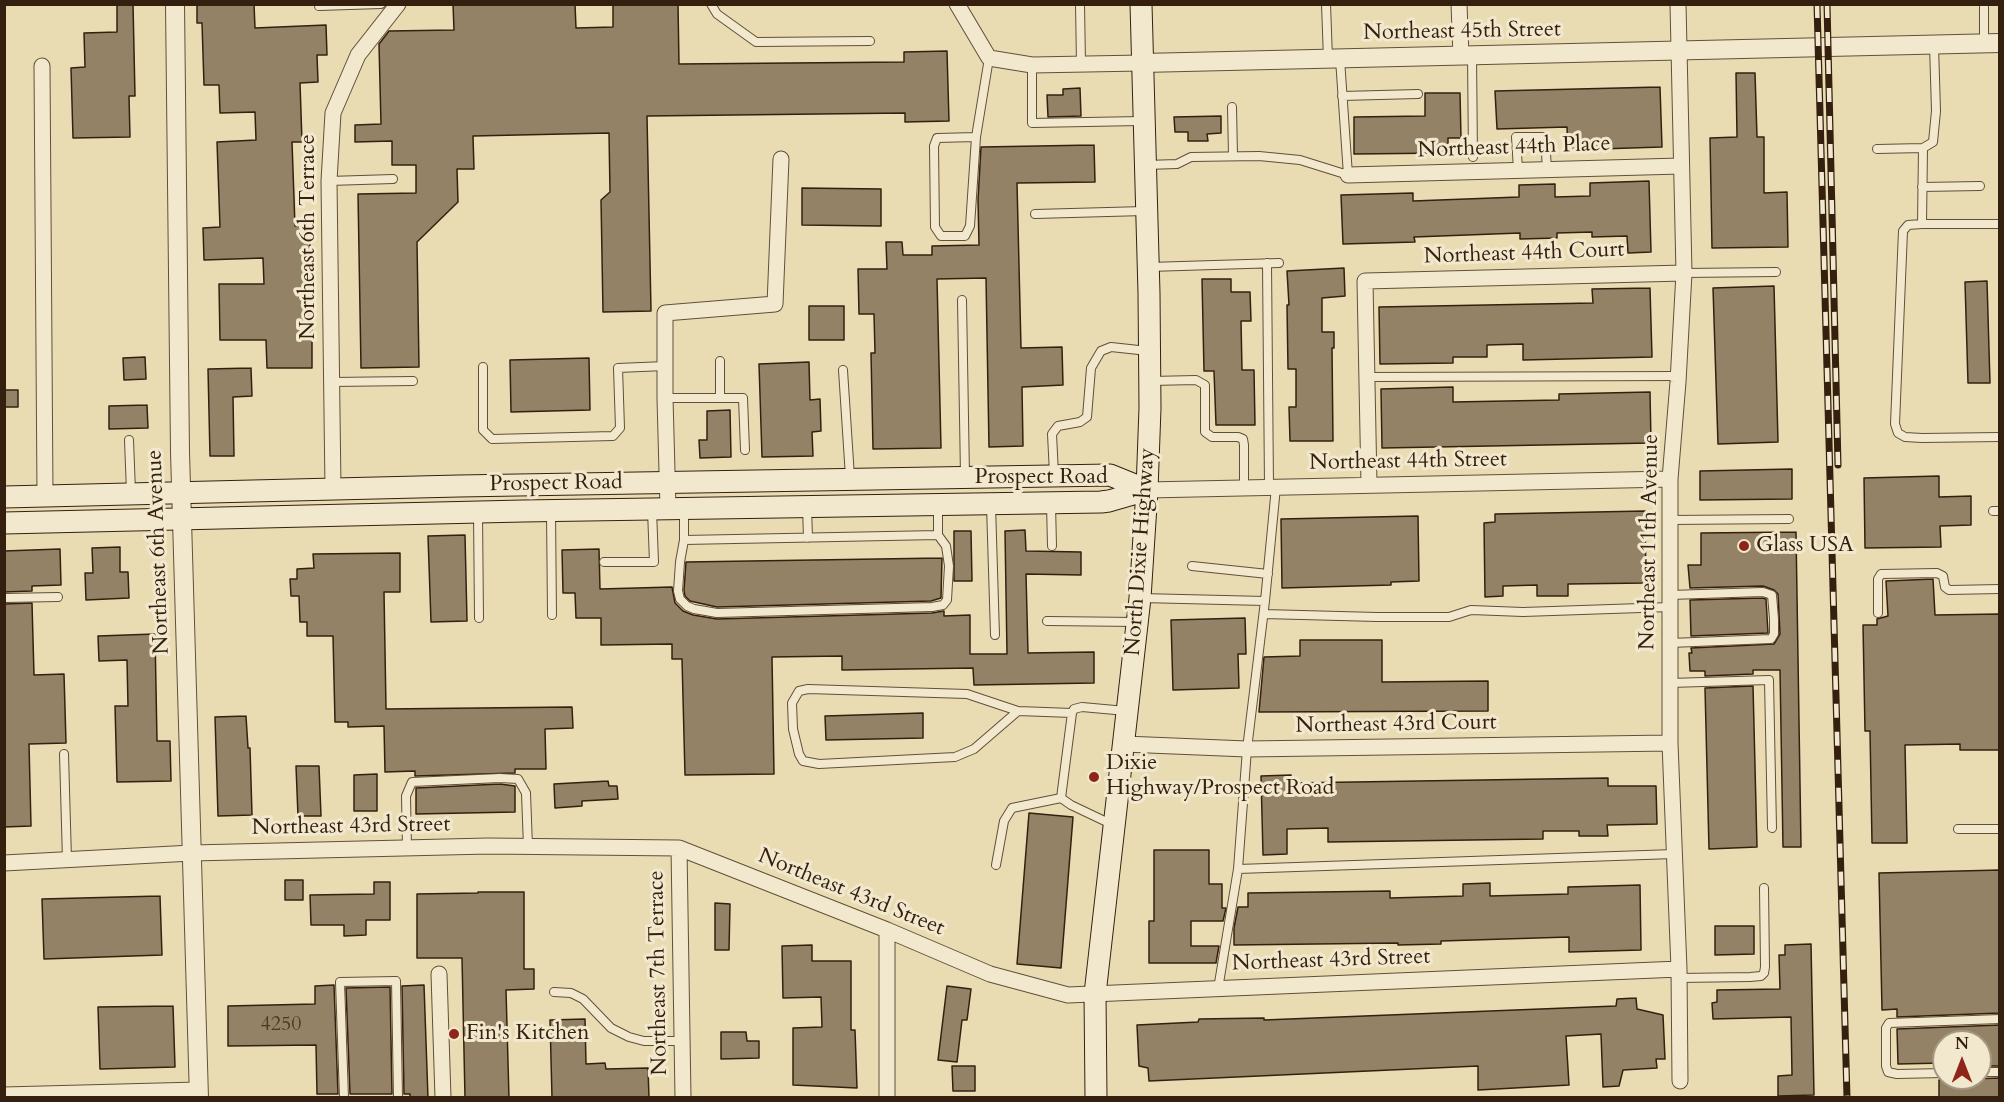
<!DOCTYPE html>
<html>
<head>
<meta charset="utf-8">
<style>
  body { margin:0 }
  #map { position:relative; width:2004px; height:1102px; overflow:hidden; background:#e9dcb3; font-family:Cardo,serif }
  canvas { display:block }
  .frame { position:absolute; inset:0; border:6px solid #352010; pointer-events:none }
  .north { position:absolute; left:1932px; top:1030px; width:60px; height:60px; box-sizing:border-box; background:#f1e8ce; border:2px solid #a69882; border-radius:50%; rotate:0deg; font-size:16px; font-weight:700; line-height:24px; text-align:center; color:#352010 }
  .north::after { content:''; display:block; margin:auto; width:21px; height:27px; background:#8f2418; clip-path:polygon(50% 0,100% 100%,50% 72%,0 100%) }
</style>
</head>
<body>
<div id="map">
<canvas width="2004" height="1102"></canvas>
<div class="frame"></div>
<div class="north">N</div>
</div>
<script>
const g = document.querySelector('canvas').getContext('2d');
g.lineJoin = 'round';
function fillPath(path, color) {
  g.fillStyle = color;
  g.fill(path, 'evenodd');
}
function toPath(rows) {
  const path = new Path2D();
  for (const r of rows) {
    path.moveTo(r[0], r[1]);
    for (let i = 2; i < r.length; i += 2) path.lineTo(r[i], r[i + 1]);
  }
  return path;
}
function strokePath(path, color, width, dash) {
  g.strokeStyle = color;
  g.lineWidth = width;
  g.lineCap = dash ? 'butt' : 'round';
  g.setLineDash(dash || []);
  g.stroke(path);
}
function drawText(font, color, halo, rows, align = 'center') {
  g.font = font + ' Cardo,serif';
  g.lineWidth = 6;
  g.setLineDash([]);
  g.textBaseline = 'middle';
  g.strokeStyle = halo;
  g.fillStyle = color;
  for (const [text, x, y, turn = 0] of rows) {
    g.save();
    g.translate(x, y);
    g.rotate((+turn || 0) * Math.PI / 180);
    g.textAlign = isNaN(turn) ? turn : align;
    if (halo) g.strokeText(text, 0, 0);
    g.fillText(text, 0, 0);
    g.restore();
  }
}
const building = toPath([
  [117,4,133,4,135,96,129,96,130,137,73,138,71,68,85,67,84,33,117,32,117,4],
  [197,4,254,4,255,28,326,25,327,55,317,55,318,82,300,83,302,142,292,142,295,226,309,226,312,283,312,368,267,368,266,340,220,340,219,284,264,284,263,258,204,260,203,228,220,227,217,142,256,140,255,112,220,113,219,85,204,85,202,23,197,23,197,4],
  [453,4,575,4,576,28,613,27,613,4,678,4,679,64,904,62,904,52,947,51,949,121,905,122,905,113,647,116,651,311,603,312,601,200,610,192,609,133,473,136,474,169,457,169,458,202,417,242,419,367,361,368,358,194,416,193,416,165,392,165,392,141,355,142,355,125,381,124,379,44,389,31,454,30,453,4],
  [1736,73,1755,73,1757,137,1764,137,1764,193,1787,192,1788,247,1712,248,1710,138,1737,137,1736,73],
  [1660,87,1662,147,1568,150,1567,127,1497,129,1495,91,1660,87],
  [1080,88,1081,116,1048,117,1047,95,1063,95,1063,89,1080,88],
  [1425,93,1460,93,1461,138,1448,138,1448,153,1354,154,1354,117,1425,116,1425,93],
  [1221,116,1221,133,1207,134,1208,141,1188,141,1188,132,1175,132,1174,117,1221,116],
  [1094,145,1095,182,1017,183,1021,348,1062,347,1063,385,1022,387,1023,446,989,447,986,278,937,279,941,448,873,449,871,353,875,353,874,314,859,314,858,269,887,269,886,242,902,242,903,255,932,255,932,246,979,245,978,200,981,147,1094,145],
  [1649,181,1651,252,1628,253,1627,236,1592,237,1592,232,1557,233,1557,238,1520,239,1520,233,1414,237,1415,242,1343,244,1341,195,1413,193,1413,201,1519,197,1519,185,1555,184,1555,197,1590,196,1590,183,1649,181],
  [802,188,881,189,881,226,802,225,802,188],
  [1344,268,1345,296,1322,298,1322,332,1334,332,1334,348,1332,348,1333,441,1290,441,1289,407,1296,407,1296,369,1288,369,1287,305,1289,305,1287,271,1344,268],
  [1202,279,1231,279,1231,292,1250,292,1251,321,1241,321,1242,370,1254,370,1255,425,1216,425,1214,371,1204,371,1202,279],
  [1987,281,1990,383,1968,383,1965,282,1987,281],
  [1774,286,1778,442,1718,444,1713,288,1774,286],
  [1650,288,1652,357,1523,360,1523,344,1487,345,1487,357,1453,357,1453,363,1380,364,1379,307,1593,303,1592,289,1650,288],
  [809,306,844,306,844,340,809,340,809,306],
  [145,357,146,379,124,380,123,358,145,357],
  [589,358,590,410,511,412,510,360,589,358],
  [809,362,810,400,820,399,821,431,812,432,813,456,762,457,759,364,809,362],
  [251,368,252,396,233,397,234,456,210,456,208,369,251,368],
  [1453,387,1453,402,1559,400,1559,394,1650,392,1651,443,1382,448,1381,389,1453,387],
  [4,390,18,390,18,407,4,407,4,390],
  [147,405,148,428,109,429,109,406,147,405],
  [730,410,731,457,700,458,699,440,707,440,707,411,730,410],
  [1792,469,1792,499,1700,500,1700,471,1792,469],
  [1939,476,1939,497,1971,496,1971,525,1940,526,1941,547,1865,548,1864,478,1939,476],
  [1645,511,1646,583,1568,584,1568,596,1537,596,1537,585,1503,586,1503,596,1485,597,1484,523,1495,522,1495,514,1645,511],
  [1418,516,1419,581,1391,582,1391,585,1282,588,1281,519,1418,516],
  [1025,530,1026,551,1081,552,1081,575,1026,574,1028,653,1094,652,1094,683,974,685,973,668,842,670,842,656,772,657,774,774,685,775,682,659,672,659,672,644,601,645,601,618,576,618,575,593,563,593,562,550,599,549,600,589,672,587,675,603,683,611,693,615,717,619,932,613,944,611,944,616,970,615,970,654,1007,654,1005,531,1025,530],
  [954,531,971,531,972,581,954,581,954,531],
  [1796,532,1801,847,1783,847,1780,670,1753,670,1753,674,1705,676,1705,671,1690,671,1689,653,1692,653,1691,648,1774,644,1780,634,1778,594,1774,590,1763,586,1690,588,1688,565,1701,565,1701,533,1796,532],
  [465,535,467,621,431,622,428,536,465,535],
  [120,547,120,572,128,572,129,598,86,600,85,573,93,573,92,548,120,547],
  [60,549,61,585,32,586,32,591,4,592,4,551,60,549],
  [400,553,400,592,384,592,386,709,572,707,573,728,545,729,546,769,515,769,515,773,415,776,415,771,385,772,384,726,348,727,348,722,335,722,333,636,307,636,307,622,300,622,299,596,291,596,290,579,297,579,297,569,314,568,313,554,400,553],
  [942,558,941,598,931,601,717,607,690,601,685,596,684,590,686,562,942,558],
  [1933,579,1935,615,2000,614,2000,750,1960,750,1960,744,1905,745,1907,843,1872,843,1870,731,1865,731,1863,625,1877,625,1877,619,1888,616,1886,581,1933,579],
  [1762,598,1766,599,1768,633,1691,636,1690,600,1762,598],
  [32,603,34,675,64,674,66,743,29,744,31,826,4,827,4,604,32,603],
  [1245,618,1246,654,1238,654,1239,688,1173,690,1171,620,1245,618],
  [155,634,157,741,170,741,171,781,117,782,115,706,128,706,127,660,99,661,98,636,155,634],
  [1300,640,1382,640,1382,682,1488,681,1488,711,1259,712,1264,657,1300,656,1300,640],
  [1753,686,1757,847,1709,849,1705,688,1753,686],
  [923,713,923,738,826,740,825,716,923,713],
  [246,716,248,748,250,748,252,815,218,816,215,717,246,716],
  [296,766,319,766,321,816,298,816,296,766],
  [377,774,377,811,354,811,354,775,377,774],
  [1291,775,1291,783,1608,778,1608,786,1656,786,1657,824,1607,825,1608,836,1579,836,1579,831,1543,831,1543,839,1328,842,1328,828,1287,829,1287,854,1263,855,1261,776,1291,775],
  [608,781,609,786,617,786,618,799,582,801,582,806,555,808,554,784,608,781],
  [500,784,515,786,515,812,416,814,416,788,500,784],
  [1029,813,1073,817,1061,968,1017,964,1029,813],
  [1154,850,1209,850,1209,884,1222,884,1222,908,1226,908,1223,921,1191,921,1191,946,1219,946,1216,963,1149,963,1149,921,1154,921,1154,850],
  [2000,870,2000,1013,1897,1017,1897,1009,1882,1010,1879,873,2000,870],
  [285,880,303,880,303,900,285,900,285,880],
  [374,882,390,882,390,920,366,920,366,935,344,936,344,925,311,925,310,895,374,894,374,882],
  [1490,883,1490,896,1568,894,1568,887,1640,885,1641,950,1569,952,1569,937,1441,941,1441,944,1398,945,1398,943,1234,945,1234,928,1238,907,1248,907,1248,893,1390,891,1390,898,1463,896,1463,884,1490,883],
  [478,892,524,892,524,969,534,969,534,989,506,990,509,1098,465,1098,462,958,417,958,417,894,478,893,478,892],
  [160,896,162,955,44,959,42,899,160,896],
  [715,903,730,904,729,950,715,950,715,903],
  [1715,926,1754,926,1754,954,1715,955,1715,926],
  [1811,944,1814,1095,1778,1096,1778,1076,1792,1075,1791,1017,1713,1019,1712,1003,1717,1002,1717,990,1780,989,1779,955,1785,955,1785,945,1811,944],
  [812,945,812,961,851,961,851,1030,855,1030,857,1088,793,1085,793,1028,822,1027,821,997,783,998,782,946,812,945],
  [334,985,338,1094,317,1094,316,1045,228,1046,228,1006,315,1004,315,986,334,985],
  [424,985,428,1098,410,1098,410,1094,404,1094,402,986,424,985],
  [947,986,971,989,967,1020,962,1020,957,1062,938,1060,947,986],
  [390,987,392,1094,350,1094,346,988,390,987],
  [1636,998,1637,1009,1663,1015,1665,1059,1656,1059,1657,1068,1623,1070,1619,1086,1603,1087,1601,1034,1566,1036,1569,1085,1478,1090,1478,1066,1149,1081,1148,1068,1139,1066,1137,1025,1198,1022,1199,1019,1264,1018,1264,1020,1616,1006,1617,999,1636,998],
  [173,1006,175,1067,100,1069,98,1007,173,1006],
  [585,1019,586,1064,605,1063,606,1069,648,1068,649,1098,552,1098,550,1020,585,1019],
  [2000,1025,2000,1066,1980,1066,1980,1042,1944,1042,1944,1063,1898,1064,1897,1029,2000,1025],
  [721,1032,746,1032,747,1041,759,1041,759,1058,721,1059,721,1032],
  [952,1066,975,1066,975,1091,953,1091,952,1066],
  [2000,1078,2000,1098,1939,1098,1939,1080,2000,1078]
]);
fillPath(building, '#938265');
strokePath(building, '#352010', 1.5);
const service = toPath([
  [711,4,717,14,756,42,870,41],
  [1080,4,1081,64],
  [1326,4,1328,59],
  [1984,4,1984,42],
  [319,6,381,4],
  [1472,55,1473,157],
  [1032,65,1032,123,1141,121],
  [1342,96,1418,94],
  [1232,107,1233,156],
  [976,137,970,226,965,236,941,236,935,227,934,146,937,138,976,137,989,58],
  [1923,148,1933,142,1936,111,1934,45],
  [1877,149,1923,148,1922,224,2000,224],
  [1146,165,1177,164,1191,157,1259,156,1300,160,1348,175,1340,59],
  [1518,170,1516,137,1545,137,1547,170],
  [329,181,393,179],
  [1922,187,1980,186],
  [1035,214,1144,211],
  [1922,224,1908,225,1903,231,1895,424,1898,433,1905,437,1922,438,2000,437],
  [1267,263,1269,487],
  [1149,267,1279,263],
  [1684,273,1776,272],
  [962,300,965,476],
  [720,361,720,398],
  [483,367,483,430,492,439,613,436,620,428,618,368,665,366],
  [843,370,850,477],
  [1367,377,1678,376],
  [1151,381,1196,380,1205,385,1205,432,1212,437,1238,437,1243,439,1244,445,1244,488],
  [331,382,413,381],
  [665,398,743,398,745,450],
  [129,440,131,492],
  [1054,474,1052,434,1058,426,1080,422,1087,417,1091,368,1101,351,1111,347,1148,351],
  [1051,504,1052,546],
  [991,505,995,635],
  [807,507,808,538],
  [684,510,684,540,680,562,678,591,680,599,687,606,694,609,717,613,932,607,943,605,947,600,949,566,946,546,938,535,938,505],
  [1993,511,2000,511],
  [551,512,552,615],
  [478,513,479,618],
  [1670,520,1789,519],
  [684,540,938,535],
  [604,562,654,562,652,510],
  [1192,566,1268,574],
  [1670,595,1763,592,1772,595,1774,619,1774,634,1771,639,1670,643],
  [4,598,58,597],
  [1141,598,1265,601,1247,749,1238,869,1674,854],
  [1265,601,1276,487],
  [1878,613,1878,579,1881,574,1937,573,1943,576,1945,587,1949,590,2000,589],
  [1264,614,1377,617,1449,617,1471,610,1523,612,1670,607],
  [1047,621,1136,622],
  [1670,683,1769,680,1772,828],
  [1018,711,967,694,808,689,799,691,792,703,793,729,799,754,803,761,819,764,955,757,974,749,1018,711,1072,713,1074,709,1082,707,1126,711],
  [64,754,67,860],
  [1061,798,1072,713],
  [1958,829,2000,829],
  [407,848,406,796,412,782,500,778,518,779,526,793,528,847],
  [996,865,1004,821,1012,808,1061,798,1071,805,1111,824],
  [1679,978,1750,977,1761,976,1764,973,1765,967,1764,888],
  [1218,989,1238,869],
  [554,992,571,993,583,999,611,1028,629,1037,644,1041,682,1041],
  [1980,1072,2000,1072],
  [1944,1073,1897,1074,1888,1072,1886,1066,1886,1028,1889,1023,2000,1019],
  [344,1098,340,982,396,981,398,1098]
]);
const minor = toPath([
  [957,4,989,58,1032,65,1142,63],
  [1459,4,1461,56],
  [1678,4,1684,273,1678,382,1670,479,1670,743,1679,969,1680,1081],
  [42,66,45,495],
  [1348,175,1681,166],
  [1369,485,1365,281,1684,273],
  [333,489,329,181,333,113,358,55,398,4],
  [1147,490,1670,479],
  [668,508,665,398,665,313,775,304,781,159],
  [1124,744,1247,749,1670,743],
  [679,848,683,1098],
  [4,863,192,853,488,846,679,848,887,930,990,974,1068,995,1679,969],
  [887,930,887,1098],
  [439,974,443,1098],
  [4,1095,198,1090]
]);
const tertiary = toPath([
  [175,4,180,452,199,1098],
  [1142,63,2000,43]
]);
const secondary = toPath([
  [4,497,459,486,1110,475,1147,490],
  [4,523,523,511,1101,502,1109,501,1147,490],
  [1096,1098,1095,994,1140,598,1147,490,1150,408,1149,293,1141,4]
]);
strokePath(service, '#624f39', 10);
strokePath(minor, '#624f39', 17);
strokePath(tertiary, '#624f39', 20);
strokePath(secondary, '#352010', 23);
strokePath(service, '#f1e8ce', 8);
strokePath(minor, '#f1e8ce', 15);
strokePath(tertiary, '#f1e8ce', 18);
strokePath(secondary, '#f1e8ce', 21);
const rail = toPath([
  [1817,4,1847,1098],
  [1827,4,1838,465]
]);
strokePath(rail, '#352010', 7);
strokePath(rail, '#f1e8ce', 4.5, [14]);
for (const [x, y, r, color] of [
  [1744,546,6,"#8f2418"],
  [1094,777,6,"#8f2418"],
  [454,1034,6,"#8f2418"]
]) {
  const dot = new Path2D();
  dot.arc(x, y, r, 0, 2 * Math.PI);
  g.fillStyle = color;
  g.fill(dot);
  strokePath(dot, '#f1e8ce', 2);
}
drawText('20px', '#4c3825', null, [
  ["4250",281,1025]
]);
drawText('22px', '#352010', '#f1e8ce', [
  ["Northeast 45th Street",1462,32,-1],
  ["Northeast 44th Place",1514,148,-2],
  ["Northeast 6th Terrace",309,237,-90],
  ["Northeast 44th Court",1524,254,-2],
  ["Northeast 44th Street",1408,462,-1],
  ["Prospect Road",1041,478],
  ["Prospect Road",556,484,-1],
  ["Northeast 11th Avenue",1650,542,-89],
  ["Northeast 6th Avenue",159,552,-92],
  ["North Dixie Highway",1141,552,-86],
  ["Northeast 43rd Court",1396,725,-1],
  ["Northeast 43rd Street",351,827,-1],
  ["Northeast 43rd Street",851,893,22],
  ["Northeast 43rd Street",1331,961,-2],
  ["Northeast 7th Terrace",659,973,-91]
]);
drawText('22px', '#352010', '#f1e8ce', [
  ["Glass USA",1756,546],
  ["Dixie",1106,764],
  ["Highway/Prospect Road",1106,789],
  ["Fin's Kitchen",466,1034]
], 'left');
</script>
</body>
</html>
